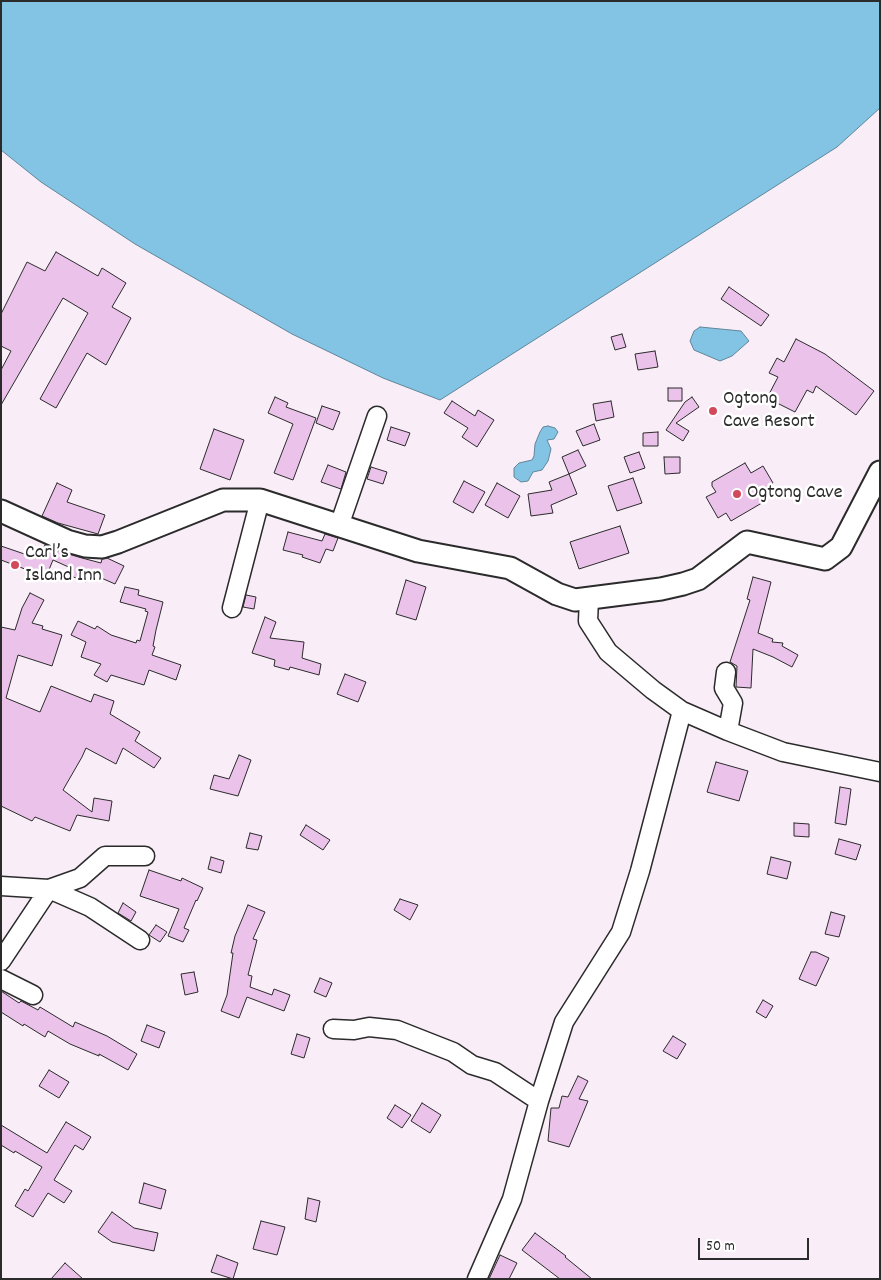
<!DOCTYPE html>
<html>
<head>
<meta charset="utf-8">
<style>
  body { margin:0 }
  #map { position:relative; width:881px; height:1280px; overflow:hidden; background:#f9edf8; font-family:Dekko,sans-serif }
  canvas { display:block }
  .frame { position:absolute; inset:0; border:2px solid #2b2b2b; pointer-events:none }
  .scale { position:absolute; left:698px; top:1238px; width:111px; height:22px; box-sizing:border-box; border:2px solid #2b2b2b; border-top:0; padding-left:6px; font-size:15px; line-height:18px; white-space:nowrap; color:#2b2b2b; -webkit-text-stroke:4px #fff; paint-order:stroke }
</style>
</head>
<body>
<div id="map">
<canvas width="881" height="1280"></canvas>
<div class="frame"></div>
<div class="scale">50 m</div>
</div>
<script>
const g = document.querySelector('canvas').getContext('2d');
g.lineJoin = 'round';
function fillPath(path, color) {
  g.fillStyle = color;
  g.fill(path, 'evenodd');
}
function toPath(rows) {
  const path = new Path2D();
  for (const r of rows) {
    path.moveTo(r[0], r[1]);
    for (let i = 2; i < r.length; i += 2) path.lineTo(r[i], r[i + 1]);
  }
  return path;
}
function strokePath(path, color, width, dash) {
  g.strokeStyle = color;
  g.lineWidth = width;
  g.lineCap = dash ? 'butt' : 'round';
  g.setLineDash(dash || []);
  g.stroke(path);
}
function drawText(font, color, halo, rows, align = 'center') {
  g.font = font + ' Dekko,sans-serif';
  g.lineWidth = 5;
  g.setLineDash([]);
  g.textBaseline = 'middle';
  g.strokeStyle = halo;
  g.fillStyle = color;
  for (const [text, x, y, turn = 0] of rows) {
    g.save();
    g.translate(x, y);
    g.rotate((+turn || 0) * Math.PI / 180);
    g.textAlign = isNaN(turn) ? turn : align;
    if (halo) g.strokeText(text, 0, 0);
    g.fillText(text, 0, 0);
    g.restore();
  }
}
const water = toPath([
  [1,1,880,1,880,108,837,147,440,400,383,378,292,334,135,244,41,182,1,150,1,1],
  [700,327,741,331,749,341,732,356,720,361,694,350,690,341,694,331,700,327],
  [548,426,555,428,558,432,554,439,547,440,551,449,548,461,542,470,533,472,528,481,521,482,514,477,514,468,519,463,532,460,534,456,535,444,540,432,543,427,548,426]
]);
fillPath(water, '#83c3e3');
strokePath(water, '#608699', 1);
const building = toPath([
  [56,252,98,276,102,268,126,283,112,307,131,318,106,365,87,353,56,408,40,399,88,313,63,298,1,405,1,370,11,351,1,346,1,314,27,262,45,271,56,252],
  [729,287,769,315,761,326,721,299,729,287],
  [622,334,626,347,615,350,611,337,622,334],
  [796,339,825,354,874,391,856,415,816,386,813,393,807,390,795,412,767,398,778,377,769,373,777,358,784,362,796,339],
  [655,351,658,367,638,370,635,354,655,351],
  [668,388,682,388,682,401,668,401,668,388],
  [275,397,288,403,286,407,316,418,293,480,274,473,293,424,268,413,275,397],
  [692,397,699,407,676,423,689,431,683,441,666,430,685,402,692,397],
  [452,401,475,416,478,410,494,420,477,447,462,437,468,428,444,413,452,401],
  [611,401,614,417,596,421,593,404,611,401],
  [322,406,340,412,333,430,316,423,322,406],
  [594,424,600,440,583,446,576,431,594,424],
  [391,427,410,433,405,446,387,440,391,427],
  [214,429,244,440,230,480,200,469,214,429],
  [658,432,658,446,643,446,643,433,658,432],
  [578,450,586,466,569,474,562,457,578,450],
  [639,452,645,468,630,473,624,457,639,452],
  [664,457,680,457,680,473,665,474,664,457],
  [745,463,751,473,763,466,773,483,761,490,767,500,731,521,726,513,718,518,706,497,716,492,712,486,712,482,745,463],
  [328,465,346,472,341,489,321,482,328,465],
  [371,467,387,472,383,484,367,479,371,467],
  [569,474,577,494,551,505,553,513,531,516,528,494,552,490,549,482,569,474],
  [633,478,642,503,617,511,608,486,633,478],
  [464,481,485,492,473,513,453,502,464,481],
  [57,483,72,490,67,502,105,515,98,534,58,523,42,516,57,483],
  [497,483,520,496,508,518,485,505,497,483],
  [620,526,629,553,579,569,570,542,620,526],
  [288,532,322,541,325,534,338,538,333,551,326,549,320,563,302,557,303,555,283,550,288,532],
  [45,545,62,552,82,558,101,563,102,559,107,558,124,566,115,584,90,573,86,582,71,576,73,569,53,560,46,577,1,560,1,546,39,559,45,545],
  [753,577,771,582,758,633,773,639,772,642,783,643,782,646,798,655,792,667,773,657,753,649,751,688,736,687,737,666,730,662,750,600,747,599,753,577],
  [406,580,426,587,416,620,396,614,406,580],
  [125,587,139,590,138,595,163,602,156,630,153,646,155,647,152,655,181,665,176,680,149,670,144,685,111,675,107,682,94,675,101,664,81,657,86,642,71,635,78,621,95,629,97,626,111,635,136,643,137,640,140,641,148,612,145,611,146,609,120,602,125,587],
  [30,593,44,600,32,623,43,626,42,629,62,635,52,666,18,655,6,698,40,712,51,686,91,702,94,694,114,701,110,714,140,732,135,741,161,758,154,768,123,748,116,764,86,748,82,757,63,790,92,812,94,798,112,801,109,821,77,815,70,831,35,817,32,821,1,806,1,627,15,630,22,608,30,593],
  [246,595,256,597,254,609,243,607,246,595],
  [265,617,276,622,270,638,304,642,302,658,321,664,319,675,290,667,289,670,274,666,275,660,252,653,265,617],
  [345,674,366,682,358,702,337,694,345,674],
  [239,755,251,760,238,796,210,789,214,775,229,779,239,755],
  [716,762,748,771,739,801,707,792,716,762],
  [840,787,851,789,846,825,835,823,840,787],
  [794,823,809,824,809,837,794,836,794,823],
  [306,825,330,840,323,850,300,835,306,825],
  [250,833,262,836,258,850,246,848,250,833],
  [839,839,861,845,856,860,835,854,839,839],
  [211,857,224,861,221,873,208,869,211,857],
  [771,857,791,862,787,879,767,874,771,857],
  [149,870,181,881,182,878,203,888,197,901,196,900,184,928,189,930,183,942,168,936,179,909,140,896,149,870],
  [400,899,418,905,410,920,394,910,400,899],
  [123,903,136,912,131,921,118,913,123,903],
  [248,905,265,912,253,939,257,940,248,975,252,976,250,987,272,995,274,989,290,995,284,1011,247,997,239,1018,221,1011,227,995,233,953,231,953,235,936,248,905],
  [831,912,845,916,839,937,825,934,831,912],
  [156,925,167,932,160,942,149,935,156,925],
  [811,952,816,952,829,958,816,986,799,979,811,952],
  [194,972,198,992,185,995,181,974,194,972],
  [320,978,332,983,326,997,314,992,320,978],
  [1,991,19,1003,21,1001,38,1010,40,1007,73,1027,75,1022,107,1036,137,1054,128,1070,99,1054,99,1056,70,1044,48,1031,45,1037,24,1024,23,1026,1,1012,1,991],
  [763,1000,773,1006,766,1018,756,1012,763,1000],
  [147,1025,165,1032,159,1048,141,1041,147,1025],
  [297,1034,310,1038,304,1058,291,1054,297,1034],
  [673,1036,686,1044,677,1059,663,1051,673,1036],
  [49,1070,69,1082,59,1098,39,1086,49,1070],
  [578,1076,588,1081,579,1099,588,1101,569,1147,548,1141,551,1108,559,1108,562,1096,568,1097,578,1076],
  [422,1103,441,1115,430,1133,411,1121,422,1103],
  [395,1105,411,1115,402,1128,387,1118,395,1105],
  [66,1122,91,1137,83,1150,75,1145,54,1180,72,1191,64,1203,48,1193,33,1217,15,1206,25,1189,28,1191,42,1167,15,1151,14,1153,1,1145,1,1125,47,1153,66,1122],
  [144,1183,166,1190,161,1209,139,1203,144,1183],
  [308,1198,320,1201,316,1222,305,1219,308,1198],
  [112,1212,134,1228,158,1233,154,1251,112,1242,98,1232,112,1212],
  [261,1221,285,1227,277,1255,253,1249,261,1221],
  [535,1233,566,1256,565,1257,592,1279,560,1279,522,1250,535,1233],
  [217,1255,238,1263,233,1279,211,1272,217,1255],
  [500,1255,517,1263,509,1279,489,1279,500,1255],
  [65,1263,83,1279,51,1279,65,1263]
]);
fillPath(building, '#ebc2e9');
strokePath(building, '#2b2b2b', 1);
const minor = toPath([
  [339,526,377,416],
  [589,599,588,621,608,652,653,690,682,711,728,731,783,752,880,772],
  [232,608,260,500],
  [726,672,724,688,733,703,728,731],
  [1,886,49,889,80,878,105,856,145,856],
  [1,961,49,889,90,907,140,940],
  [1,979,33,995],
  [333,1029,354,1030,369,1027,397,1030,453,1052,472,1065,495,1072,539,1101],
  [477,1279,512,1199,539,1101,564,1022,621,932,640,871,682,711]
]);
const tertiary = toPath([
  [1,511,67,541,85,546,102,547,118,542,223,500,260,500,418,551,510,568,557,594,575,600,661,589,683,584,698,579,747,542,825,559,841,547,880,472]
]);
strokePath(minor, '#2b2b2b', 21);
strokePath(tertiary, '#2b2b2b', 25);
strokePath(minor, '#fff', 18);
strokePath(tertiary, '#fff', 21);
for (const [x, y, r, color] of [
  [713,411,5,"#d1495b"],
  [737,494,5,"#d1495b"],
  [15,565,5,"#d1495b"]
]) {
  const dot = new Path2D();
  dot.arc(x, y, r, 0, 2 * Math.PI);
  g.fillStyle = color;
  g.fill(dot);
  strokePath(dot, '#fff', 2);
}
drawText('20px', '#2b2b2b', '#fff', [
  ["Ogtong",723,400],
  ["Cave Resort",723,423],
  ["Ogtong Cave",747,494],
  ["Carl’s",25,554],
  ["Island Inn",25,577]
], 'left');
</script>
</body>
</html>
